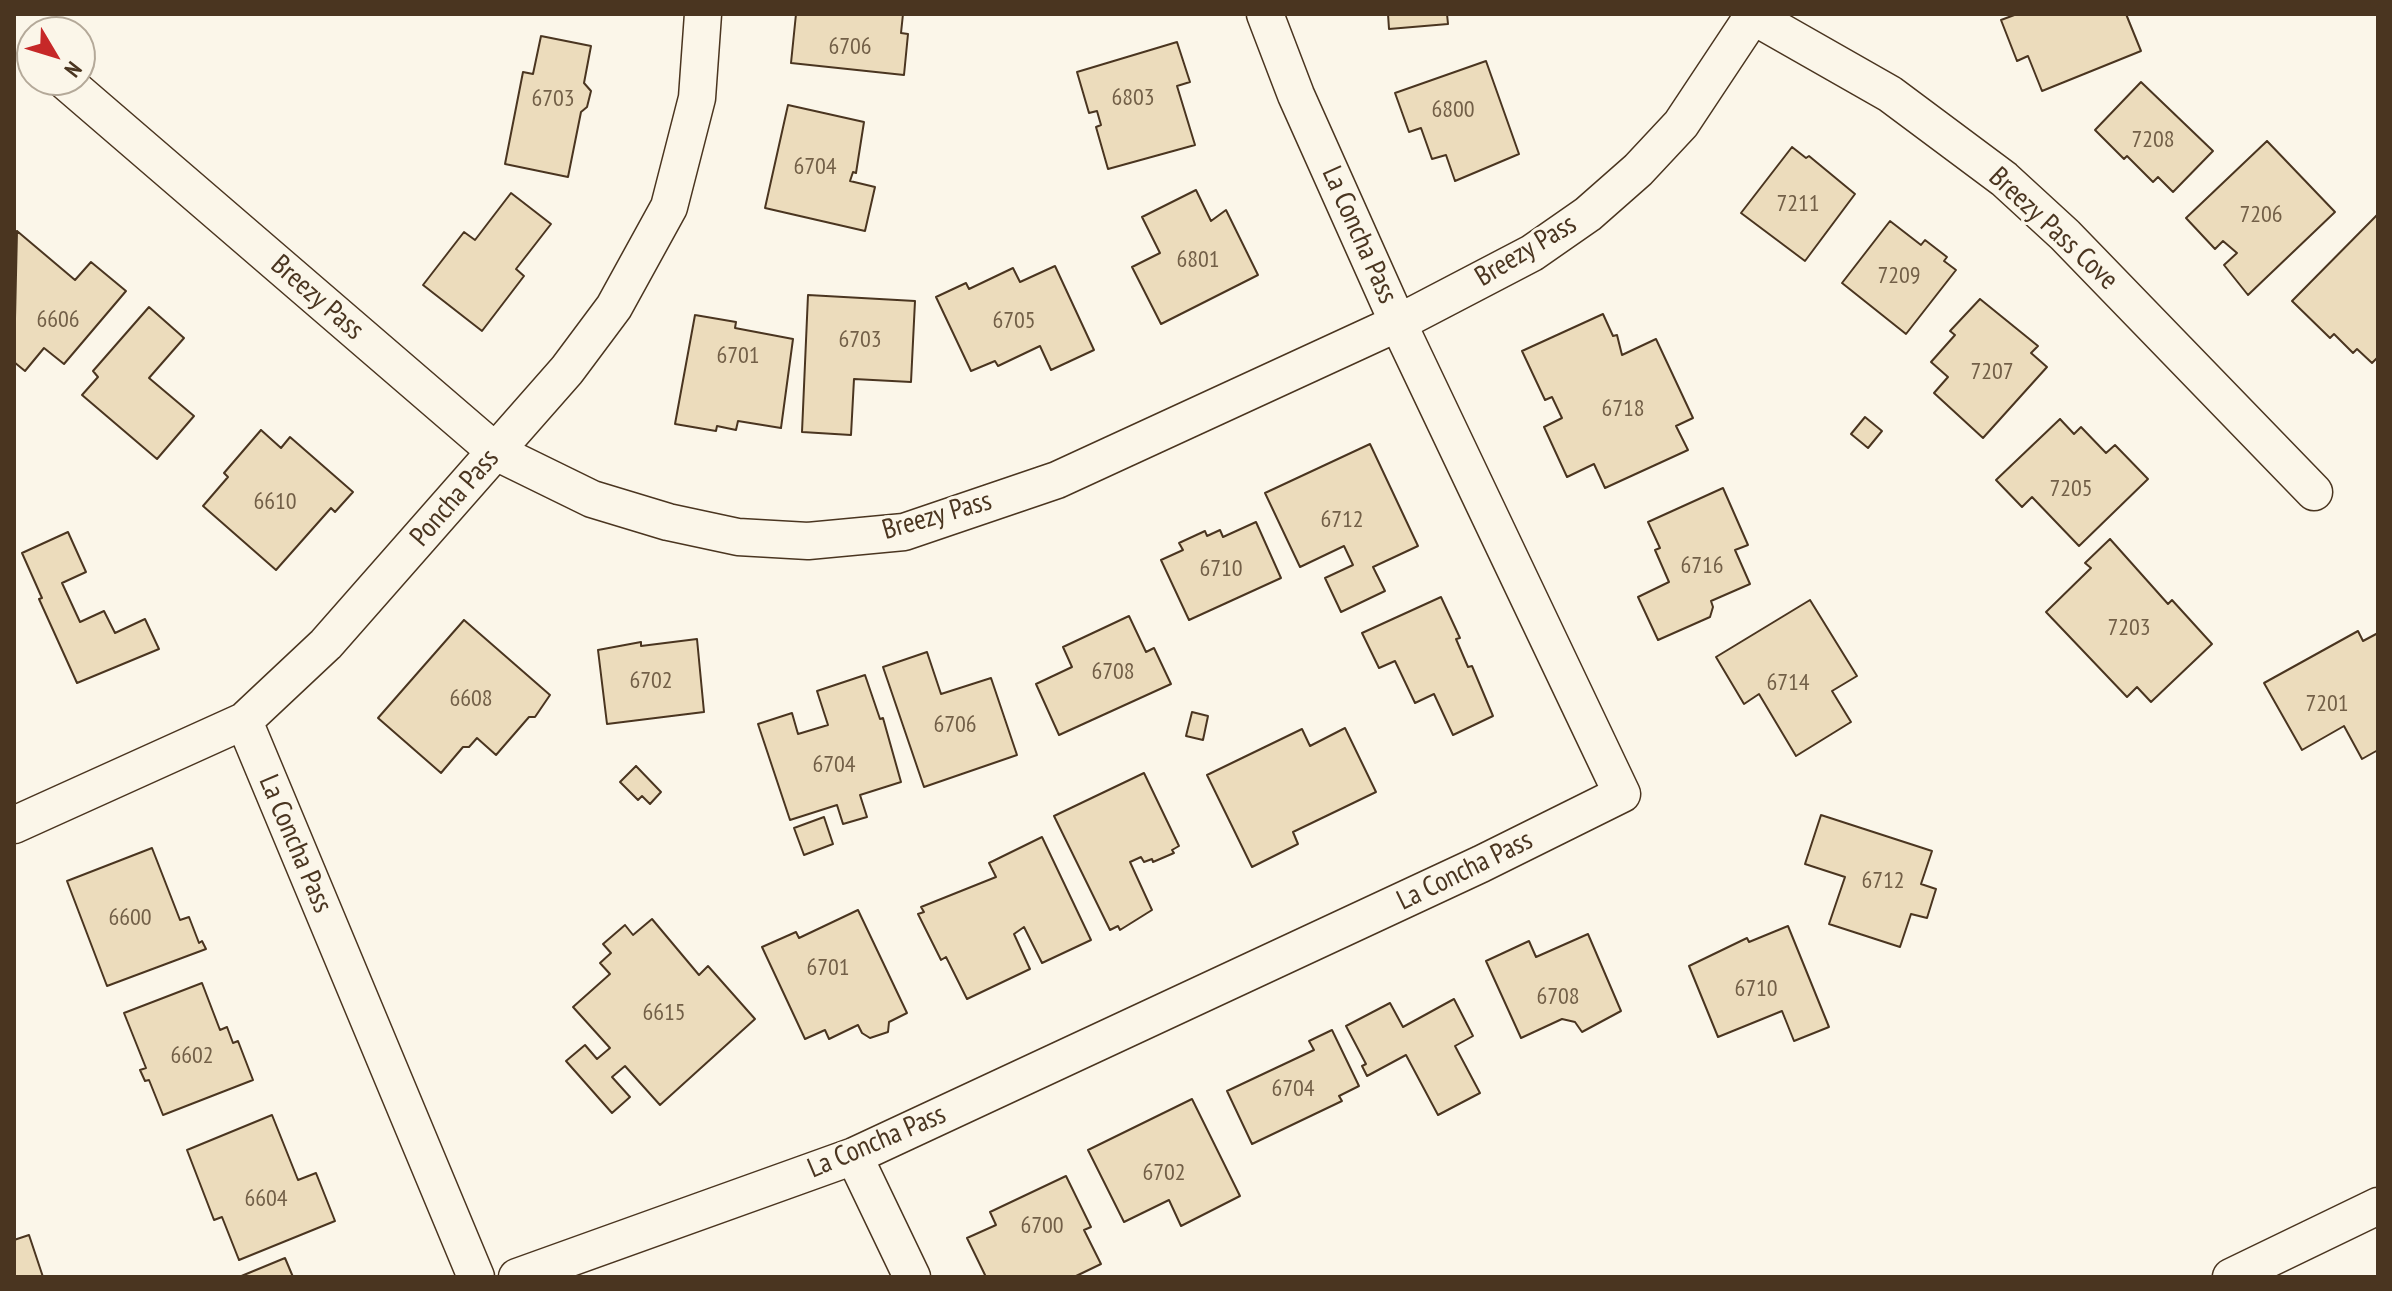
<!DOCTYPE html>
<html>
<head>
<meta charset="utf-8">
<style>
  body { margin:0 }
  #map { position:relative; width:2392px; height:1291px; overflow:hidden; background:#fbf6e9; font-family:"PT Sans Narrow",sans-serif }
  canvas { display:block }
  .frame { position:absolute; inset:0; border:16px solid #4a3520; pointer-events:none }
  .north { position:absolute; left:16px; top:16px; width:80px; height:80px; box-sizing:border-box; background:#fbf6e9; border:2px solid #b4a999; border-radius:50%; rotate:128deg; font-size:22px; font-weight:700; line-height:32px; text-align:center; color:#4a3520 }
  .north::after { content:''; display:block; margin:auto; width:28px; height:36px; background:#c62828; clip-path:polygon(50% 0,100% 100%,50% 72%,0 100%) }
</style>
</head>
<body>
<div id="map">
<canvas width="2392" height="1291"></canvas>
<div class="frame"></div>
<div class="north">N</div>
</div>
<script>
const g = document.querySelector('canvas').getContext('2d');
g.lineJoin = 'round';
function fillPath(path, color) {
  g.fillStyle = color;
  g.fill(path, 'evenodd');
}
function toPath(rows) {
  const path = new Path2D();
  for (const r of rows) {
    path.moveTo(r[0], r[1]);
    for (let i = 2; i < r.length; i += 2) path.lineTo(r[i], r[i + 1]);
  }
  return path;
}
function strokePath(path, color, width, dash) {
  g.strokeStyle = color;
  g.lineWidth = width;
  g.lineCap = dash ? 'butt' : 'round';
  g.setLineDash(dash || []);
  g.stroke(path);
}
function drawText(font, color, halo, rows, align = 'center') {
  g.font = font + ' "PT Sans Narrow",sans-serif';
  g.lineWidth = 6;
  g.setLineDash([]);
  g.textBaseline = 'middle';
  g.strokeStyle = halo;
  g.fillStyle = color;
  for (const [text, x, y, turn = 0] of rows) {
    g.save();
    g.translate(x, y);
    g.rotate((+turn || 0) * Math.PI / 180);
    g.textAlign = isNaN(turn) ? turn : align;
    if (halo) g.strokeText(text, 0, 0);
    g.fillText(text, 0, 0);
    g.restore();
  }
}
const building = toPath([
  [796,14,903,14,901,33,908,34,904,75,791,63,796,14],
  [1388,14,1447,14,1448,24,1389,29,1388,14],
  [2017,14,2126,14,2141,51,2042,91,2028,56,2017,61,2001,20,2017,14],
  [541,36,591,46,584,83,591,91,587,107,581,112,568,177,505,164,523,72,533,74,541,36],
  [1177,42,1190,82,1177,86,1195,145,1108,169,1096,127,1101,125,1097,111,1089,113,1077,72,1177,42],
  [1486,61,1519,154,1455,181,1446,155,1432,159,1421,128,1409,132,1395,93,1486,61],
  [2141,82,2213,151,2173,192,2158,177,2153,182,2127,156,2124,159,2095,130,2141,82],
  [788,105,864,122,856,173,853,172,850,181,875,187,865,231,765,208,788,105],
  [2267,141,2335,212,2248,295,2224,265,2237,253,2223,241,2215,249,2186,218,2267,141],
  [1792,147,1806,158,1809,156,1855,194,1805,261,1741,213,1792,147],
  [1196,190,1211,221,1226,210,1258,275,1161,324,1132,267,1160,253,1142,217,1196,190],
  [511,193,551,224,516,269,524,276,482,331,423,285,464,232,475,240,511,193],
  [2378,214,2378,357,2372,363,2357,349,2353,353,2334,334,2330,338,2292,301,2378,214],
  [1890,221,1921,245,1925,240,1947,257,1944,261,1956,270,1906,334,1842,283,1890,221],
  [17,231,75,280,91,262,126,291,64,364,44,348,25,371,14,362,17,231],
  [1055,266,1094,350,1051,370,1040,346,998,366,995,361,971,371,936,297,966,283,969,289,1013,268,1020,282,1055,266],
  [808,295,915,301,911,382,854,379,851,435,802,432,808,295],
  [1980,299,2038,346,2031,353,2047,367,1983,438,1934,393,1948,377,1931,362,1955,335,1950,331,1980,299],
  [149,307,184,338,149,378,194,416,157,459,82,395,98,377,93,371,149,307],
  [1603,314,1613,336,1617,335,1622,355,1656,339,1693,418,1676,426,1688,450,1605,488,1594,464,1567,477,1544,427,1562,418,1552,397,1545,400,1522,351,1603,314],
  [695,315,736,322,735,328,793,339,781,428,738,421,736,430,717,426,716,431,675,424,695,315],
  [1865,417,1882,431,1868,448,1851,434,1865,417],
  [2060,419,2074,434,2081,427,2106,453,2115,445,2148,479,2079,546,2032,497,2022,507,1996,480,2060,419],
  [261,430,281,448,290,437,353,492,335,512,331,508,276,570,203,506,228,477,224,473,261,430],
  [1370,444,1418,546,1373,567,1385,591,1341,612,1325,578,1353,565,1344,546,1300,567,1265,493,1370,444],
  [1723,488,1748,545,1735,550,1750,584,1711,601,1713,607,1710,617,1658,640,1638,597,1669,582,1655,550,1660,548,1648,522,1723,488],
  [1256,522,1281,578,1189,620,1161,560,1183,550,1179,543,1205,531,1207,536,1220,530,1223,537,1256,522],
  [68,532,86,572,62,583,80,622,104,611,115,633,145,619,159,649,77,683,39,599,42,598,22,553,68,532],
  [2110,539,2168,604,2172,600,2212,644,2151,702,2137,687,2127,697,2046,612,2091,568,2085,563,2110,539],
  [1441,597,1460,638,1456,639,1468,667,1472,666,1493,716,1453,735,1434,694,1415,703,1395,661,1379,668,1362,633,1441,597],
  [1810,600,1857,676,1832,691,1851,722,1796,756,1759,694,1744,704,1716,657,1810,600],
  [1129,616,1146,652,1154,648,1171,684,1059,735,1036,684,1072,667,1063,647,1129,616],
  [464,620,550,695,535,717,529,717,496,755,477,738,469,747,463,747,441,773,378,718,464,620],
  [2358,631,2363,641,2378,633,2378,750,2362,759,2344,726,2302,750,2264,683,2358,631],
  [697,639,704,712,607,724,598,650,641,642,641,646,697,639],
  [927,652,941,694,991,678,1017,755,924,787,883,667,927,652],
  [865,675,880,719,883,718,901,782,860,795,867,817,843,824,837,805,790,820,758,724,792,713,798,734,828,725,817,691,865,675],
  [1192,712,1208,716,1203,740,1186,736,1192,712],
  [1345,728,1376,792,1293,832,1298,844,1252,867,1207,775,1302,729,1310,746,1345,728],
  [636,766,661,792,650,804,642,796,638,800,620,782,636,766],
  [1144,773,1179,846,1172,850,1174,853,1153,862,1152,859,1144,862,1141,857,1130,862,1152,910,1120,930,1118,926,1110,930,1054,816,1144,773],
  [1821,815,1932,851,1921,884,1936,889,1927,918,1911,914,1900,947,1829,924,1845,877,1805,864,1821,815],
  [824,817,833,844,804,855,794,828,824,817],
  [1042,837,1091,940,1042,963,1024,927,1014,934,1030,969,967,999,946,957,941,960,918,914,924,912,921,907,996,877,989,863,1042,837],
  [152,848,180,920,189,917,199,943,202,941,206,949,107,986,67,881,152,848],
  [858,910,907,1013,889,1022,888,1032,870,1038,862,1033,858,1025,829,1039,825,1030,805,1039,762,947,796,932,799,938,858,910],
  [652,919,699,975,708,966,755,1019,660,1105,625,1066,612,1077,630,1097,612,1113,566,1061,585,1045,597,1059,610,1048,573,1007,610,974,600,963,611,953,603,944,625,925,633,935,652,919],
  [1788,926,1829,1027,1794,1041,1782,1011,1718,1037,1689,966,1747,938,1749,942,1788,926],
  [1588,934,1621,1011,1582,1032,1575,1022,1562,1019,1521,1038,1486,961,1529,941,1536,957,1588,934],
  [202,983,220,1030,227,1027,233,1043,238,1041,253,1080,163,1115,149,1080,145,1081,140,1070,146,1068,124,1013,202,983],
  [1454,999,1473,1036,1455,1046,1480,1093,1438,1115,1406,1055,1367,1076,1362,1066,1366,1064,1346,1026,1390,1003,1403,1027,1454,999],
  [1332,1030,1359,1086,1339,1096,1342,1101,1252,1144,1227,1091,1314,1050,1309,1041,1332,1030],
  [1192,1099,1240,1196,1181,1226,1169,1200,1124,1222,1088,1150,1192,1099],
  [272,1115,298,1180,316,1173,335,1221,239,1260,222,1217,214,1220,187,1150,272,1115],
  [1066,1176,1091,1227,1084,1230,1101,1264,1074,1277,986,1277,967,1238,996,1225,990,1212,1066,1176],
  [29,1235,43,1277,14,1277,14,1240,29,1235],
  [285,1258,293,1277,239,1277,285,1258]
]);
fillPath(building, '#ecdcbc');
strokePath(building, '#4a3520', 2);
const street = toPath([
  [1753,16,1890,94,2004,179,2065,235,2314,492],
  [64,80,496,452,592,499,668,522,738,537,808,541,904,532,1057,480,1398,323,1532,253,1588,214,1638,170,1681,124,1754,14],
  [244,721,476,1277],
  [14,825,244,721,326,644,567,370,614,307,669,207,697,98,703,14],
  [854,1156,912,1277],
  [517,1277,854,1156,1481,864,1622,794,1398,323,1296,95,1265,14],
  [2231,1277,2378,1206]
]);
strokePath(street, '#4a3520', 39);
strokePath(street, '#fbf6e9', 36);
drawText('24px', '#725f47', null, [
  ["6706",850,47],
  ["6803",1133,98],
  ["6703",553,99],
  ["6800",1453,110],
  ["7208",2153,140],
  ["6704",815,167],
  ["7211",1798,204],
  ["7206",2261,215],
  ["6801",1198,260],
  ["7209",1899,276],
  ["6606",58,320],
  ["6705",1014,321],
  ["6703",860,340],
  ["6701",738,356],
  ["7207",1992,372],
  ["6718",1623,409],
  ["7205",2071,489],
  ["6610",275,502],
  ["6712",1342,520],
  ["6716",1702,566],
  ["6710",1221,569],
  ["7203",2129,628],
  ["6708",1113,672],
  ["6702",651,681],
  ["6714",1788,683],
  ["6608",471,699],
  ["7201",2327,704],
  ["6706",955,725],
  ["6704",834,765],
  ["6712",1883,881],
  ["6600",130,918],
  ["6701",828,968],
  ["6710",1756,989],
  ["6708",1558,997],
  ["6615",664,1013],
  ["6602",192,1056],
  ["6704",1293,1089],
  ["6702",1164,1173],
  ["6604",266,1199],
  ["6700",1042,1226]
]);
drawText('28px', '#4a3520', '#fbf6e9', [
  ["Breezy Pass Cove",2053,229,43],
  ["La Concha Pass",1359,235,66],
  ["Breezy Pass",1526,251,-31],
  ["Breezy Pass",317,298,41],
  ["Poncha Pass",455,498,-49],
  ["Breezy Pass",937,516,-16],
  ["La Concha Pass",295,844,67],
  ["La Concha Pass",1465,871,-26],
  ["La Concha Pass",877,1142,-23]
]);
</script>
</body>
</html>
